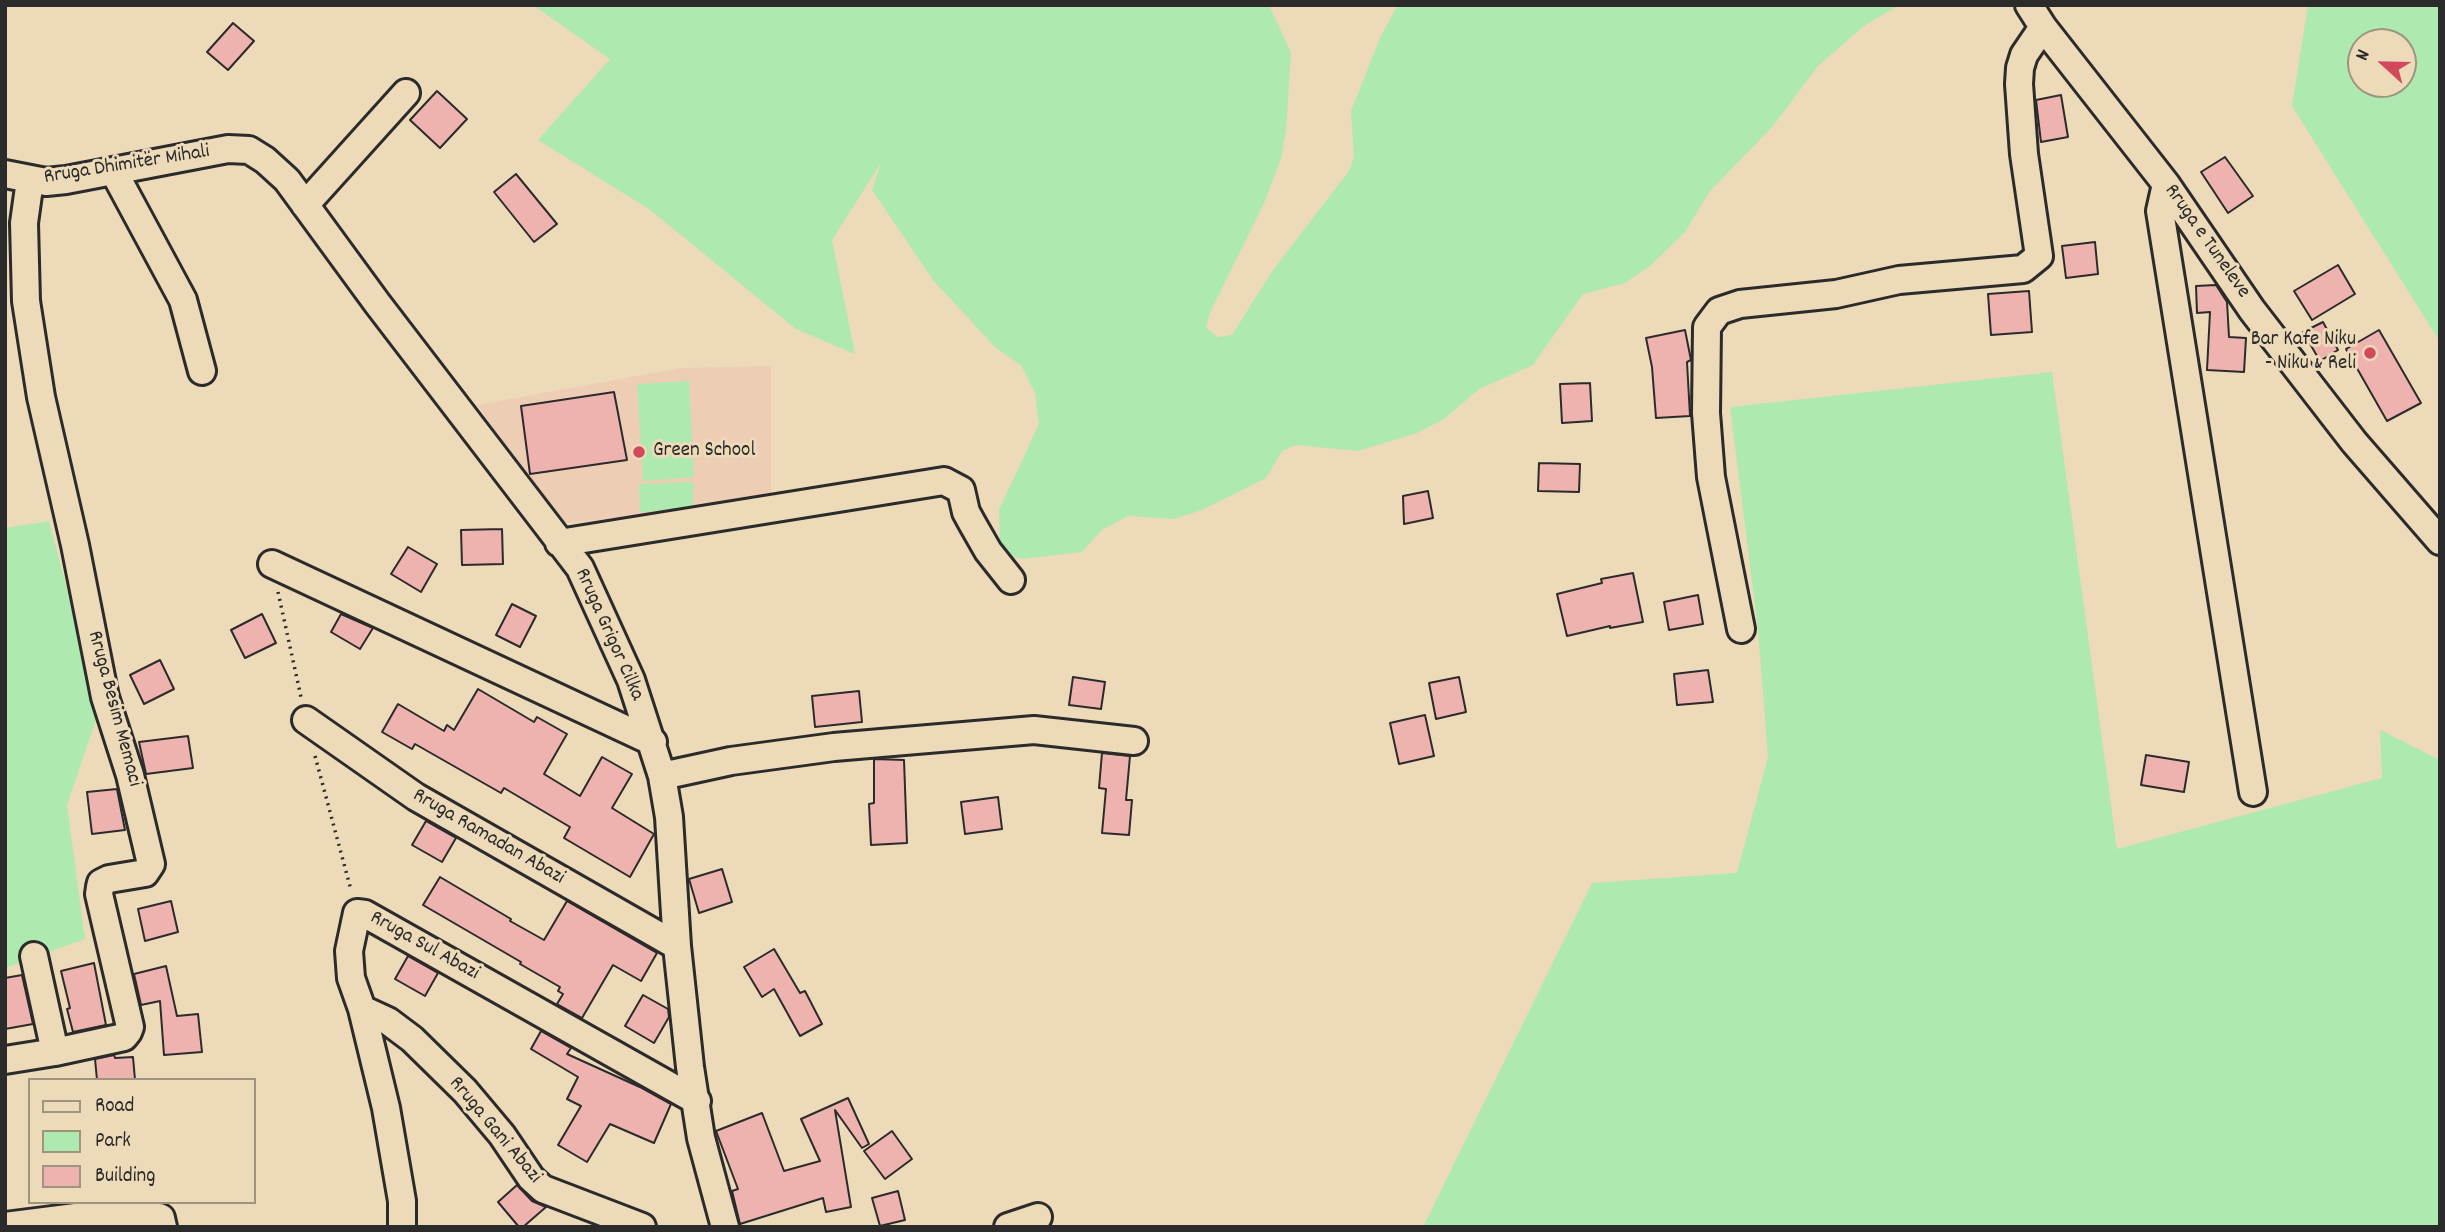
<!DOCTYPE html>
<html>
<head>
<meta charset="utf-8">
<style>
  body { margin:0 }
  #map { position:relative; width:2445px; height:1232px; overflow:hidden; background:#eddab8; font-family:Dekko,sans-serif }
  canvas { display:block }
  .frame { position:absolute; inset:0; border:7px solid #2b2b2b; pointer-events:none }
  .legend { position:absolute; left:28px; top:1078px; width:228px; height:126px; box-sizing:border-box; background:#eddab8; border:2px solid #9f9480; margin:0; padding:9px 12px; list-style:none; font-size:21px; color:#2b2b2b }
  .legend li { display:flex; align-items:center; gap:14px; height:35px }
  .legend b { width:35px; border:2px solid #9f9480 }
  .north { position:absolute; left:2347px; top:28px; width:70px; height:70px; box-sizing:border-box; background:#eddab8; border:2px solid #9f9480; border-radius:50%; rotate:292deg; font-size:19px; font-weight:700; line-height:28px; text-align:center; color:#2b2b2b }
  .north::after { content:''; display:block; margin:auto; width:24px; height:32px; background:#d1495b; clip-path:polygon(50% 0,100% 100%,50% 72%,0 100%) }
</style>
</head>
<body>
<div id="map">
<canvas width="2445" height="1232"></canvas>
<div class="frame"></div>
<ul class="legend">
<li><b style="height:9px;background:#eddab8"></b>Road</li>
<li><b style="height:19px;background:#aee9af"></b>Park</li>
<li><b style="height:19px;background:#eeb3af"></b>Building</li>
</ul>
<div class="north">N</div>
</div>
<script>
const g = document.querySelector('canvas').getContext('2d');
g.lineJoin = 'round';
function fillPath(path, color) {
  g.fillStyle = color;
  g.fill(path, 'evenodd');
}
function toPath(rows) {
  const path = new Path2D();
  for (const r of rows) {
    path.moveTo(r[0], r[1]);
    for (let i = 2; i < r.length; i += 2) path.lineTo(r[i], r[i + 1]);
  }
  return path;
}
function strokePath(path, color, width, dash) {
  g.strokeStyle = color;
  g.lineWidth = width;
  g.lineCap = dash ? 'butt' : 'round';
  g.setLineDash(dash || []);
  g.stroke(path);
}
function drawText(font, color, halo, rows, align = 'center') {
  g.font = font + ' Dekko,sans-serif';
  g.lineWidth = 6;
  g.setLineDash([]);
  g.textBaseline = 'middle';
  g.strokeStyle = halo;
  g.fillStyle = color;
  for (const [text, x, y, turn = 0] of rows) {
    g.save();
    g.translate(x, y);
    g.rotate((+turn || 0) * Math.PI / 180);
    g.textAlign = isNaN(turn) ? turn : align;
    if (halo) g.strokeText(text, 0, 0);
    g.fillText(text, 0, 0);
    g.restore();
  }
}
fillPath(toPath([
  [771,366,771,498,693,512,554,524,478,405,680,368]
]), '#edceb5');
fillPath(toPath([
  [533,5,1269,5,1291,53,1286,130,1281,159,1264,203,1210,313,1206,327,1217,337,1232,335,1273,270,1349,171,1354,157,1351,111,1380,38,1395,10,1400,5,1899,5,1864,26,1818,66,1773,126,1710,191,1685,232,1650,266,1625,283,1583,294,1533,365,1479,389,1444,419,1417,433,1358,451,1296,445,1282,451,1266,478,1202,510,1174,519,1128,516,1102,530,1082,552,1023,559,1007,555,1000,542,999,510,1039,424,1035,393,1021,365,996,348,933,280,872,190,881,163,832,240,855,354,796,329,649,209,538,140,610,59],
  [2308,5,2440,5,2440,342,2292,106],
  [2403,42,2403,84,2361,84,2361,42],
  [2052,372,2117,849,2382,778,2380,730,2440,760,2440,1227,1423,1227,1592,883,1737,873,1768,757,1758,629,1730,407],
  [689,381,694,477,643,481,637,384],
  [693,482,693,510,640,512,639,484],
  [49,521,99,711,67,805,85,939,5,968,5,528]
]), '#aee9af');
const building = toPath([
  [233,23,254,41,228,70,207,52,233,23],
  [437,91,467,119,440,148,410,120,437,91],
  [2061,95,2068,137,2041,142,2036,100,2061,95],
  [2225,157,2253,196,2228,213,2201,172,2225,157],
  [516,174,557,224,534,242,494,192,516,174],
  [2095,242,2098,274,2066,278,2062,246,2095,242],
  [2338,265,2355,294,2312,320,2294,291,2338,265],
  [2216,285,2227,302,2229,337,2246,338,2244,372,2207,370,2210,312,2197,313,2196,286,2216,285],
  [2029,291,2032,332,1991,335,1988,294,2029,291],
  [2323,322,2338,350,2320,361,2303,332,2323,322],
  [1685,330,1691,360,1687,362,1690,416,1656,418,1652,367,1646,338,1685,330],
  [2379,330,2421,403,2387,421,2346,349,2379,330],
  [1590,383,1592,421,1562,423,1560,384,1590,383],
  [614,392,627,460,530,474,521,406,614,392],
  [1539,463,1580,464,1579,492,1538,491,1539,463],
  [1428,491,1433,518,1404,524,1403,496,1428,491],
  [502,529,503,564,462,565,461,530,502,529],
  [408,547,437,564,421,592,391,574,408,547],
  [1633,573,1643,622,1610,628,1610,626,1567,636,1557,594,1602,583,1601,579,1633,573],
  [1698,595,1703,624,1669,630,1664,602,1698,595],
  [512,604,536,616,520,647,496,635,512,604],
  [262,614,276,643,245,658,231,630,262,614],
  [341,614,373,628,360,649,331,632,341,614],
  [160,660,174,689,144,704,130,675,160,660],
  [1708,670,1713,702,1677,705,1674,674,1708,670],
  [1073,677,1105,682,1101,709,1069,705,1073,677],
  [1459,677,1466,712,1436,719,1429,683,1459,677],
  [478,689,534,722,537,717,567,734,544,774,580,796,602,757,632,774,612,808,654,834,630,877,564,838,570,827,504,788,501,793,415,744,412,749,382,732,398,704,444,731,447,725,454,730,478,689],
  [859,691,862,722,815,727,812,696,859,691],
  [1425,715,1434,756,1399,764,1390,723,1425,715],
  [188,736,193,768,146,774,139,742,188,736],
  [1102,753,1130,756,1126,800,1132,800,1129,835,1102,833,1106,789,1099,788,1102,753],
  [2146,755,2189,762,2184,792,2141,785,2146,755],
  [874,759,904,760,907,843,871,845,869,804,874,803,874,759],
  [117,789,125,830,92,834,87,792,117,789],
  [998,797,1002,829,965,834,961,802,998,797],
  [426,821,456,838,442,862,412,845,426,821],
  [722,869,732,902,699,913,689,879,722,869],
  [440,877,511,919,510,921,544,940,567,901,657,953,641,981,613,965,582,1018,557,1004,563,994,558,991,560,987,520,964,521,962,423,905,440,877],
  [171,901,178,932,145,941,138,909,171,901],
  [774,949,800,993,805,991,822,1024,800,1036,774,989,762,997,744,967,774,949],
  [408,956,438,973,425,996,395,979,408,956],
  [94,963,106,1025,73,1032,67,1009,70,1008,61,971,94,963],
  [166,966,177,1016,198,1014,202,1052,164,1055,160,1001,141,1005,134,974,166,966],
  [22,975,33,1024,5,1029,5,978,22,975],
  [643,995,668,1009,669,1017,654,1043,625,1026,643,995],
  [541,1031,571,1048,567,1054,642,1088,671,1104,654,1143,610,1124,587,1162,558,1145,581,1106,567,1099,578,1077,531,1049,541,1031],
  [114,1055,115,1058,133,1057,135,1080,97,1080,95,1059,114,1055],
  [848,1098,869,1144,862,1148,835,1110,851,1207,826,1212,823,1198,740,1224,732,1191,738,1189,716,1131,762,1113,784,1171,820,1161,801,1119,848,1098],
  [892,1131,912,1159,885,1179,864,1151,892,1131],
  [517,1185,532,1201,546,1207,523,1227,519,1227,498,1202,517,1185],
  [898,1191,905,1220,880,1226,872,1198,898,1191]
]);
fillPath(building, '#eeb3af');
strokePath(building, '#2b2b2b', 2);
const minor = toPath([
  [2029,5,2043,27,2166,184,2252,310,2354,442,2440,541],
  [114,172,183,300,202,371],
  [5,174,46,182,66,180,228,149,249,150,265,160,287,180,377,303,580,568,631,680,662,776,669,817,677,946,690,1067,701,1138,725,1227],
  [2166,184,2160,211,2253,792],
  [305,205,406,93],
  [559,543,944,481,961,490,966,512,972,523,988,551,1011,580],
  [272,564,653,742],
  [1741,629,1711,477,1706,413,1707,327,1719,311,1740,304,1836,294,1899,280,2023,269,2039,256,2024,154,2019,84,2020,68,2024,55,2043,27],
  [306,720,416,797,677,946],
  [662,776,731,761,834,747,1034,730,1134,741],
  [34,956,55,1052],
  [362,1009,388,1021,412,1039,465,1091,502,1135,531,1178,543,1189,642,1227],
  [5,1060,55,1052,124,1037,128,1032,130,1027,99,894,100,887,101,883,109,879,145,873,151,864,130,775,105,697,75,545,41,397,26,301,24,223,30,180],
  [5,1226,76,1217,159,1217,161,1218,163,1227],
  [402,1227,402,1201,386,1108,362,1009,351,978,349,951,357,913,365,914,697,1101],
  [1008,1227,1038,1217]
]);
strokePath(minor, '#2b2b2b', 32);
strokePath(toPath([
  [278,592,301,697],
  [315,756,351,890]
]), '#2b2b2b', 3.5, [2, 5]);
strokePath(minor, '#eddab8', 26);
for (const [x, y, r, color] of [
  [2370,353,7,"#d1495b"],
  [639,452,7,"#d1495b"]
]) {
  const dot = new Path2D();
  dot.arc(x, y, r, 0, 2 * Math.PI);
  g.fillStyle = color;
  g.fill(dot);
  strokePath(dot, '#eddab8', 2.5);
}
drawText('21px', '#2b2b2b', '#eddab8', [
  ["Rruga Dhimitër Mihali",127,166,-9],
  ["Rruga e Tuneleve",2206,242,55],
  ["Rruga Grigor Cilka",608,635,66],
  ["Rruga Besim Memaci",113,709,75],
  ["Rruga Ramadan Abazi",488,838,30],
  ["Rruga Sul Abazi",424,947,29],
  ["Rruga Gani Abazi",494,1131,50]
]);
drawText('21px', '#2b2b2b', '#eddab8', [
  ["Bar Kafe Niku",2356,341],
  ["- Niku & Reli",2356,365],
  ["Green School",653,452,"left"]
], 'right');
</script>
</body>
</html>
